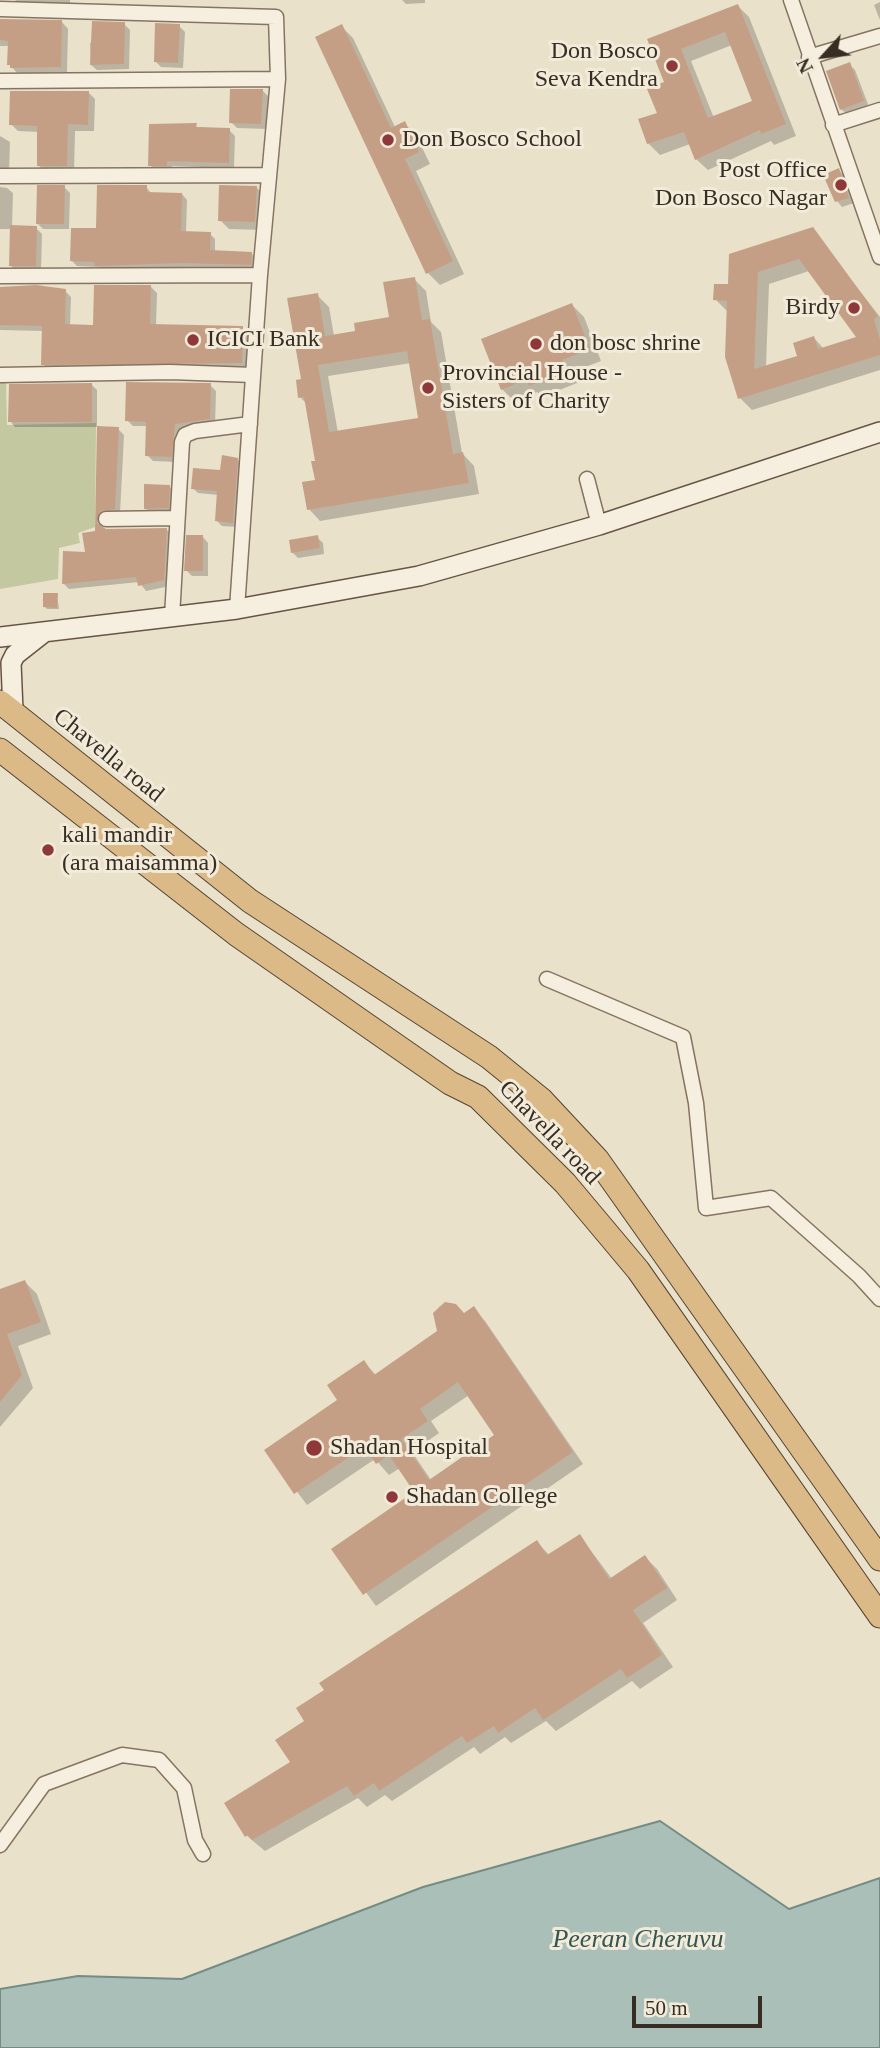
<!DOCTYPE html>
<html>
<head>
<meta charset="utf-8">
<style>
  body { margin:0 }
  #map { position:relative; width:880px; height:2048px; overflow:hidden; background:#eae1cb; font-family:Georgia,serif }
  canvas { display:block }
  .north { position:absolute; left:789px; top:21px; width:70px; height:70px; -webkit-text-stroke:5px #f2ebda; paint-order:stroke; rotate:243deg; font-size:19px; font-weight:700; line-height:28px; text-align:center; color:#382d23 }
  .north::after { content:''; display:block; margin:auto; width:24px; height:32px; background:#382d23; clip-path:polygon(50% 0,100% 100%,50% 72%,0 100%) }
  .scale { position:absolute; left:632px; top:1996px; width:130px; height:32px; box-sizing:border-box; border:4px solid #382d23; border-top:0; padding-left:9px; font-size:21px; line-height:24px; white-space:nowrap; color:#382d23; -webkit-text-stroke:5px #f2ebda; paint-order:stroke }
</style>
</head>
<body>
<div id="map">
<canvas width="880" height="2048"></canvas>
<div class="north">N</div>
<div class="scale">50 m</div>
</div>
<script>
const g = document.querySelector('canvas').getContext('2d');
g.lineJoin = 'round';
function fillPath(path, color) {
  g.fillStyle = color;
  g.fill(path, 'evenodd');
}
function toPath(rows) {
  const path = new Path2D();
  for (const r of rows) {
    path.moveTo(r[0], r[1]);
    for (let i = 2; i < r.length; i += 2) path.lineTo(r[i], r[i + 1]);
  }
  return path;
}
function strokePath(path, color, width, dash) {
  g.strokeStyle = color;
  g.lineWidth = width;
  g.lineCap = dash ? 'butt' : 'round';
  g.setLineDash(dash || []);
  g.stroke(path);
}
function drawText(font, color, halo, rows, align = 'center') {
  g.font = font + ' Georgia,serif';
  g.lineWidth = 6;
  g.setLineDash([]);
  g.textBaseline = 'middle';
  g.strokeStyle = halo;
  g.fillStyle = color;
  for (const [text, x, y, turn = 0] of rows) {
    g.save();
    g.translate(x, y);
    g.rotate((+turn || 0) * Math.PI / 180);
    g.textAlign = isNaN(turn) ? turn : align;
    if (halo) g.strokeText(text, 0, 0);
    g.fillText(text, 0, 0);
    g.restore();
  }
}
fillPath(toPath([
  [0,380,6,380,7,425,96,423,95,527,78,533,80,543,59,548,58,579,0,589]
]), '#c3c8a0');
const water = toPath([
  [660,1821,789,1909,880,1878,880,2048,0,2048,0,1989,78,1976,182,1979,423,1887,660,1821]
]);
fillPath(water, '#abbfb9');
strokePath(water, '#728d86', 2);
fillPath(toPath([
  [15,0,70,0,70,8,22,7],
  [402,0,425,0,425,3,406,4],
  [880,2,880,20,874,5],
  [738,6,749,17,796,136,774,145,771,141,708,170,696,159,690,144,660,155,648,143,666,83,649,40],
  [732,45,755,102,714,118,691,61],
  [0,20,62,22,68,29,67,72,18,74,9,64,9,46,0,46],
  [124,24,130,30,129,69,97,70,91,65,90,43],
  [179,26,185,32,183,68,161,67,156,62],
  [341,26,353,38,395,127,404,123,416,135,430,164,416,171,464,274,440,285,428,273],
  [849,64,855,70,869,107,848,115,842,110,828,72],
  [262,90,268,96,267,129,237,128,231,122],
  [88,92,95,99,94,131,75,131,74,173,46,173,39,166,39,132,18,131,11,124],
  [170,124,229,130,235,136,234,168,172,166,172,171,156,171,150,165],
  [0,136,10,142,9,172,0,174],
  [839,170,844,176,854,203,842,207,837,201],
  [0,187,7,188,13,193,12,227,36,228,42,234,41,271,16,271,11,266,12,229,0,229],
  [64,187,70,193,69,229,43,229,37,223],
  [146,187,151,193,182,194,187,200,186,233,210,234,215,239,215,252,252,254,257,259,256,270,157,268,157,271,102,271,98,267,77,266,72,261,97,230],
  [256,187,265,196,264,230,229,229,220,220],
  [812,229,880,317,880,370,752,410,740,398,727,311,715,299],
  [809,271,859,338,824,349,814,338,799,357,766,367,769,284],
  [414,279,426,291,431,322,441,332,462,453,474,466,479,494,320,521,309,509,317,482,317,462,307,404,300,397,317,295,329,307,334,336,357,332,391,319],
  [411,363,420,419,338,433,328,376],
  [151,287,157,293,156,326,242,328,248,334,247,368,49,370,43,364,44,331,0,330,0,288,65,291,71,297,70,326,95,327],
  [572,305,584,317,601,361,572,372,577,383,542,397,537,392,514,401,502,389],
  [92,385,97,390,97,427,15,427,10,421],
  [210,385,216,391,215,425,180,429,177,462,153,461,147,455,148,426,133,426,127,420],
  [99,428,118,429,124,435,120,514,107,516,101,525,103,529,167,530,172,535,170,586,146,591,139,582,69,589,63,583,87,553,97,533],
  [237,459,242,464,238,527,222,526,217,521,219,495,198,493,193,488],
  [169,486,175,492,174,514,151,514,145,508],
  [203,537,208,543,208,576,192,576,186,570],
  [317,537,323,543,324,554,298,558,292,552],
  [57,595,59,609,47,609,45,607],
  [25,1282,37,1294,51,1334,18,1346,33,1388,0,1427,0,1291],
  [450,1304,464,1315,473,1309,485,1321,583,1464,376,1606,334,1549,417,1493,400,1468,389,1475,375,1459,307,1505,266,1450,339,1400,364,1362,376,1375,439,1332,434,1314,440,1306],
  [469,1395,497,1435,431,1480,412,1452,439,1433,431,1421],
  [580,1536,612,1579,645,1557,657,1569,677,1600,643,1623,673,1667,640,1689,632,1681,556,1731,546,1721,511,1743,505,1737,480,1754,474,1747,392,1801,385,1795,367,1807,358,1798,265,1851,247,1836,293,1763,307,1721,537,1542,550,1556]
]), '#0003');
fillPath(toPath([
  [738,4,786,124,761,134,760,130,695,160,684,132,647,144,638,119,657,113,647,89,664,82,647,39],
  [725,32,752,101,708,118,681,49],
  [0,19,62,20,61,67,10,68,10,65,7,65,8,41,0,40],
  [92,21,125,22,124,64,90,65],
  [155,23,180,24,178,63,154,62],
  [342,24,391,128,405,121,419,152,405,159,453,261,426,274,315,37],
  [850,62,864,101,840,110,826,71],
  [230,89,263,89,261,124,229,123],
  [10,91,89,91,88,125,68,124,67,166,37,166,37,126,9,125],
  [197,123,196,127,230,128,229,163,167,161,167,166,148,166,149,124],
  [839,168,849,198,835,202,823,175],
  [37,185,65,185,64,224,36,224],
  [97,185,147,185,147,192,182,193,181,231,211,232,210,250,252,252,251,265,180,263,95,266,94,262,70,261,71,228,96,228],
  [219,185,257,186,255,222,218,221],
  [10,225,37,226,36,266,9,266],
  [813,227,878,316,874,319,880,340,880,355,738,399,725,357,727,301,713,300,714,284,728,284,729,254],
  [799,259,856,337,818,349,814,336,793,343,797,356,754,369,758,272],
  [415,277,422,320,430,319,453,454,463,452,469,483,307,510,302,482,315,480,311,461,315,461,304,397,298,398,296,380,301,379,287,298,318,293,325,336,355,331,354,323,389,317,383,282],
  [407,351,418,418,329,432,318,365],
  [36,285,66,289,65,324,93,325,94,285,151,285,150,324,243,326,242,363,41,365,42,326,0,325,0,287],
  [572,303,590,349,562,360,566,371,529,386,527,379,501,390,481,339],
  [126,382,211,383,210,419,175,424,172,457,145,456,146,422,125,421],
  [92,383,92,422,8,422,9,384],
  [97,426,119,427,115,509,101,511,97,523,106,529,167,528,164,580,138,586,136,577,62,584,63,551,85,552,82,533,95,531],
  [222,455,238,458,233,523,215,521,217,491,191,489,193,468,220,470],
  [144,484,170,485,169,508,144,509],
  [186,535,203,535,203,571,184,571],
  [318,535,320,548,291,553,289,540],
  [43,593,58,593,57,608,43,607],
  [25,1280,41,1322,7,1334,22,1375,0,1402,0,1289],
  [445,1302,456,1304,464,1313,474,1306,573,1452,363,1595,331,1549,414,1492,389,1455,376,1464,364,1447,294,1494,264,1450,337,1400,327,1385,364,1360,374,1375,437,1331,433,1313],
  [458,1382,494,1435,429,1480,401,1439,428,1421,420,1409],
  [580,1534,609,1579,645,1555,667,1588,633,1610,662,1655,627,1678,621,1669,543,1720,535,1708,498,1733,494,1726,467,1743,462,1736,379,1791,374,1783,354,1796,347,1786,252,1840,248,1835,245,1837,224,1803,290,1762,275,1740,304,1721,296,1708,324,1690,319,1683,537,1540,547,1555]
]), '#c49f85');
const minor = toPath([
  [791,0,880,257],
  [0,9,276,17,278,79,260,275,237,609],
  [809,57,880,36],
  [0,81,278,79],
  [833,125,880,110],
  [0,176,269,175],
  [0,276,260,275],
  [0,375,170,372,253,375],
  [587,479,599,525],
  [106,519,177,518],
  [172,617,182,442,185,435,195,431,250,424],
  [547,979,683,1037,696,1103,706,1208,771,1198,859,1276,880,1299],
  [0,1845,44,1784,122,1755,159,1760,184,1788,195,1840,203,1854]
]);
const secondary = toPath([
  [0,637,237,609,419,576,599,525,880,432],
  [13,711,11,663,15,655,43,633]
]);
const trunk = toPath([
  [0,702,250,901,489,1057,542,1100,597,1159,880,1559],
  [0,750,236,934,450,1083,478,1097,565,1183,638,1270,880,1616]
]);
strokePath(minor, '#857461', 17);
strokePath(secondary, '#675544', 22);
strokePath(trunk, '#544334', 25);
strokePath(minor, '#f6eede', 14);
strokePath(secondary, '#f6eede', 19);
strokePath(trunk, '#dbba88', 23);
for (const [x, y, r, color] of [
  [672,66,7,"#8e3839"],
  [388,140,7,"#8e3839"],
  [841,185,7,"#8e3839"],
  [854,308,7,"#8e3839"],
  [193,340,7,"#8e3839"],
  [536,344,7,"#8e3839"],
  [428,388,7,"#8e3839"],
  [48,850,7,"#8e3839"],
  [314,1448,9,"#8e3839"],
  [392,1497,7,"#8e3839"]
]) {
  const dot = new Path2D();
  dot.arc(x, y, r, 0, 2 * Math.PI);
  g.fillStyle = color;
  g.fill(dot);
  strokePath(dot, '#f2ebda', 2.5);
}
drawText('24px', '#382d23', '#f2ebda', [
  ["Don Bosco",658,52,"right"],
  ["Seva Kendra",658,80,"right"],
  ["Don Bosco School",402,140],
  ["Post Office",827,171,"right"],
  ["Don Bosco Nagar",827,199,"right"],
  ["Birdy",840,308,"right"],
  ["ICICI Bank",207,340],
  ["don bosc shrine",550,344],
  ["Provincial House -",442,374],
  ["Sisters of Charity",442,402],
  ["kali mandir",62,836],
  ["(ara maisamma)",62,864],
  ["Shadan Hospital",330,1448],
  ["Shadan College",406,1497]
], 'left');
drawText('24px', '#382d23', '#f2ebda', [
  ["Chavella road",108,756,39],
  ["Chavella road",549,1133,46]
]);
drawText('italic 26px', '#345653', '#f2ebda', [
  ["Peeran Cheruvu",638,1940]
]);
</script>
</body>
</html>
